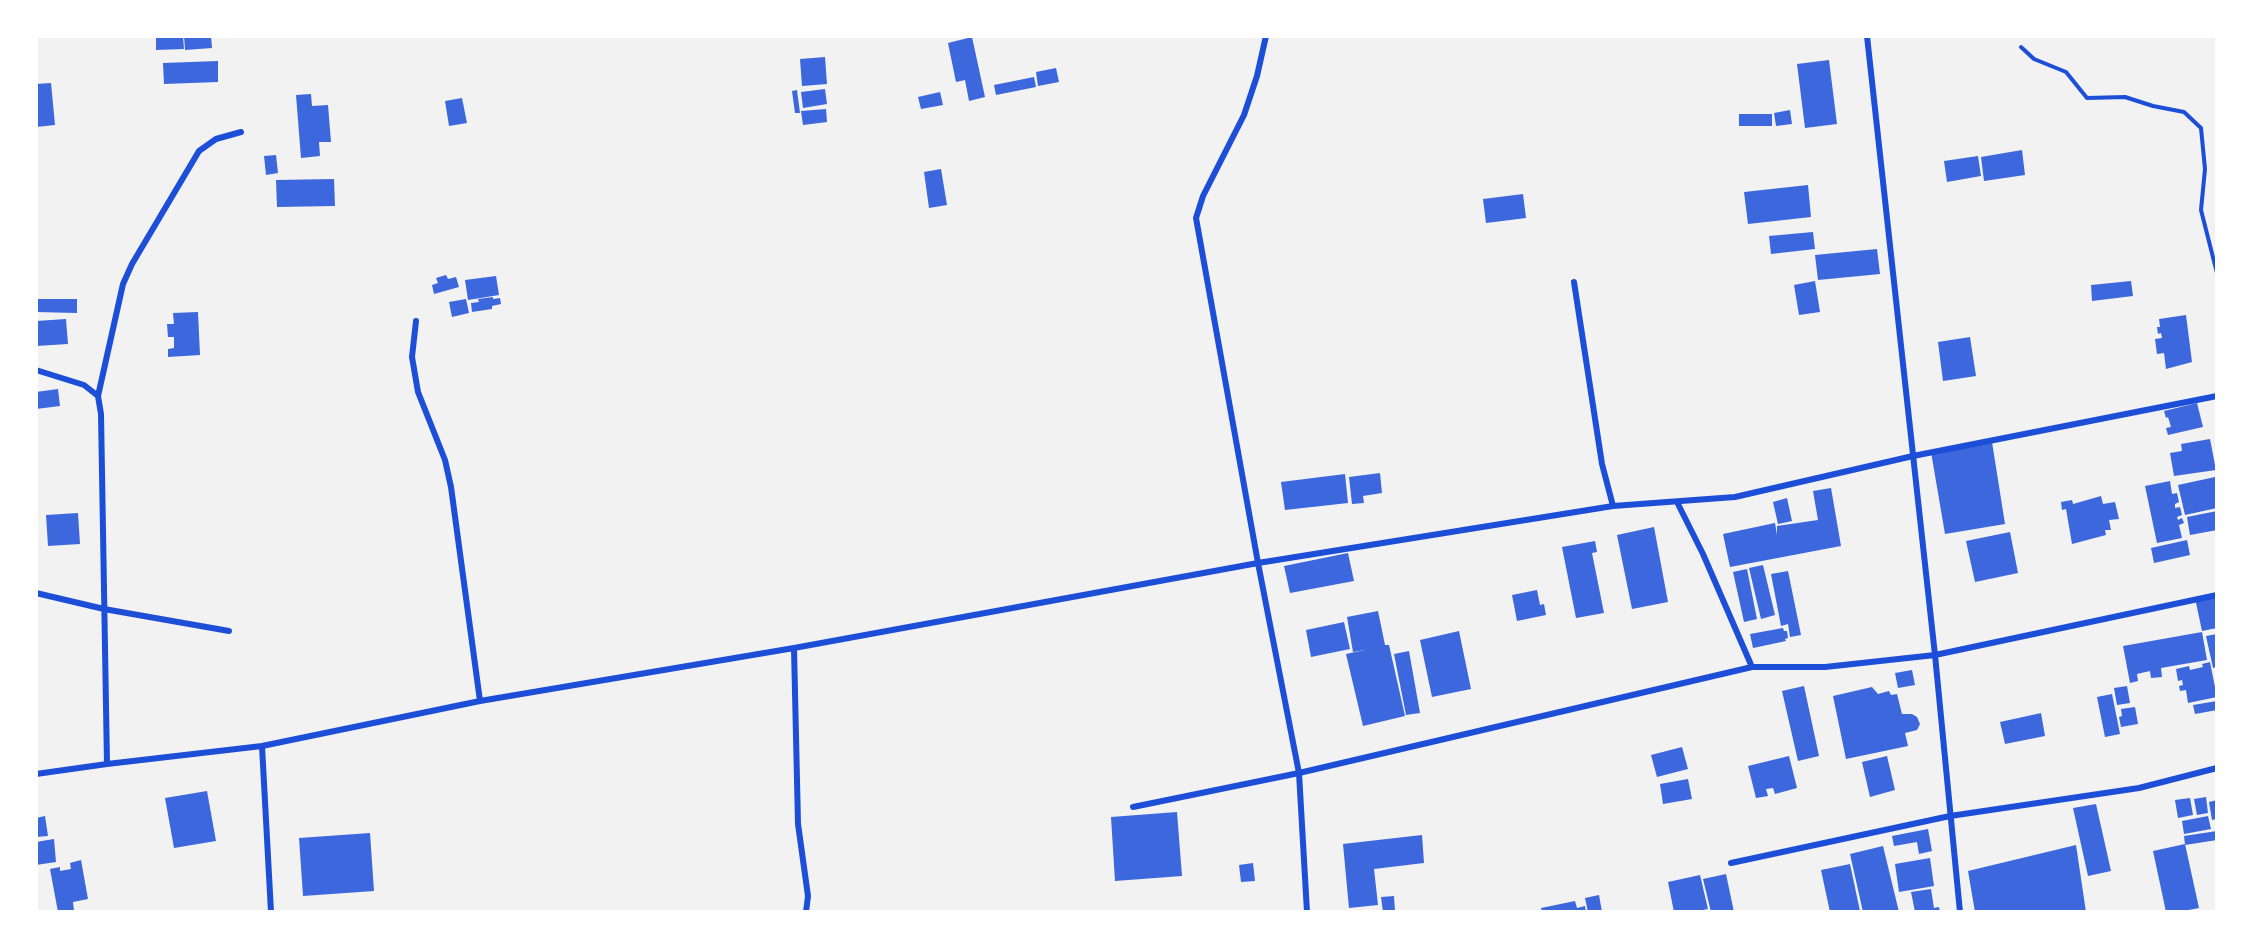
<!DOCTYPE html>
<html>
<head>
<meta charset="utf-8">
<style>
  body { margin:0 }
  #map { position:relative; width:2253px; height:948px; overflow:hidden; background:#f2f2f2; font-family:Helvetica,sans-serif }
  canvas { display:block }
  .frame { position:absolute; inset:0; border:38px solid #fff; pointer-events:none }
</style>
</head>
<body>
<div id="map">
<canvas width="2253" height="948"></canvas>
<div class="frame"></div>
</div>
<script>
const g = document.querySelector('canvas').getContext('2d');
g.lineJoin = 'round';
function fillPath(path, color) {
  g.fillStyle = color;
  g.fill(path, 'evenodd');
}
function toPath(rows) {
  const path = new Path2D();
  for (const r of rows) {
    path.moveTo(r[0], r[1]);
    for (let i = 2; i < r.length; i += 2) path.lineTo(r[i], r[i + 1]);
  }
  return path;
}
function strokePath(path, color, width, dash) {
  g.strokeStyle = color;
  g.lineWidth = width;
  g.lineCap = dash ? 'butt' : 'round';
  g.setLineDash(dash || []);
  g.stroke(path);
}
fillPath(toPath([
  [156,36,183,36,184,49,156,50],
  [184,36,211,36,212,48,185,50],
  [972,37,985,97,969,101,965,80,956,82,948,43],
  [825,57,827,84,802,86,800,59],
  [1829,60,1837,124,1805,128,1797,64],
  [218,61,218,82,164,84,163,63],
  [1056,68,1059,82,1038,86,1036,72],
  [1034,77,1036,87,996,95,994,85],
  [51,83,55,125,36,127,36,84],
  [825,89,827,104,803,108,801,92],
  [797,90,800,113,795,113,792,91],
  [940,92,943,105,921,109,918,97],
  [311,94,312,106,328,105,331,142,319,142,320,156,301,158,296,95],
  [462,98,467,123,449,126,445,101],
  [826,109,827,122,803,125,801,111],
  [1790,110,1792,124,1776,126,1774,113],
  [1739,114,1772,114,1772,126,1739,126],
  [2022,150,2025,175,1984,181,1981,157],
  [276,155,278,173,266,175,264,156],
  [1978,156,1981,176,1947,182,1944,161],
  [941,169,947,205,929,208,924,172],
  [334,179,335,206,277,207,276,180],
  [1808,185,1811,217,1748,224,1744,192],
  [1523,194,1526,218,1486,223,1483,199],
  [1813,232,1815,249,1771,254,1769,236],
  [1877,249,1880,274,1818,280,1815,255],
  [446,275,448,279,456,277,459,287,434,294,432,285,438,283,436,278],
  [496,276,499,295,468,300,465,280],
  [1815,281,1820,312,1799,315,1794,285],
  [2131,281,2133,296,2092,301,2091,285],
  [493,297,493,299,500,298,501,304,492,306,492,309,472,312,471,303,479,302,478,299],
  [36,299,77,299,77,313,36,312],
  [466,299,469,313,452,317,449,302],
  [198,312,200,355,168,357,168,349,174,348,174,337,168,337,167,324,174,324,173,313],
  [2186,315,2192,362,2166,369,2164,353,2157,354,2155,339,2162,338,2161,333,2158,334,2157,327,2160,327,2159,319],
  [66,319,68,344,36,346,36,321],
  [1970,337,1976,376,1943,381,1938,342],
  [58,389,60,406,36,409,36,392],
  [2197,403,2203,427,2168,435,2166,428,2171,427,2168,417,2166,418,2164,411],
  [2210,439,2216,470,2174,476,2170,453,2182,451,2181,444],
  [1992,442,2005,524,1945,534,1931,452],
  [1380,473,1382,493,1363,496,1364,503,1352,504,1349,477],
  [1345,474,1348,503,1285,510,1281,482],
  [2215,477,2217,508,2185,515,2178,485],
  [2170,481,2172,494,2177,493,2179,502,2175,504,2175,508,2180,507,2182,515,2177,517,2178,520,2182,518,2184,523,2179,525,2182,538,2157,543,2145,486],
  [1831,488,1841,546,1730,567,1723,534,1775,523,1777,535,1777,526,1818,520,1813,491],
  [2101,496,2103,504,2115,502,2119,519,2109,520,2111,530,2105,530,2106,535,2072,544,2066,509,2062,510,2061,502,2072,500,2073,504],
  [1787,498,1792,521,1778,524,1773,502],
  [2217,511,2217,530,2190,535,2187,517],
  [78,513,80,544,48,546,46,515],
  [1654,527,1668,602,1632,609,1617,535],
  [2010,532,2018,573,1975,582,1966,541],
  [2187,540,2190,555,2154,563,2151,548],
  [1595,541,1597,552,1592,553,1604,613,1576,618,1562,547],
  [1348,553,1354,581,1290,593,1284,566],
  [1763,565,1775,615,1761,619,1749,568],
  [1747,569,1757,619,1744,622,1733,572],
  [1788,571,1801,635,1790,637,1788,624,1781,626,1771,574],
  [1537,590,1540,605,1544,604,1546,615,1517,621,1512,595],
  [2217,594,2217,628,2202,631,2195,598],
  [1378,611,1385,645,1389,645,1405,716,1363,726,1346,654,1365,650,1353,652,1347,617],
  [1344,622,1350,649,1311,657,1306,630],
  [1783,628,1784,631,1787,631,1788,638,1785,639,1786,641,1753,648,1750,634],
  [1459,631,1471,689,1432,697,1420,640],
  [2202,632,2207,660,2161,668,2162,677,2151,678,2150,671,2137,674,2138,681,2130,683,2123,646],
  [2217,634,2217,667,2213,668,2206,636],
  [1409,651,1420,713,1406,715,1394,654],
  [2210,662,2217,697,2188,703,2186,690,2180,691,2179,686,2183,685,2182,680,2178,681,2176,669,2189,666,2190,670,2203,667,2202,664],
  [1912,670,1915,685,1898,688,1895,673],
  [1804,686,1819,756,1798,761,1782,691],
  [2127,686,2130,703,2117,705,2114,688],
  [1872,687,1878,694,1889,691,1891,695,1897,694,1902,714,1912,714,1917,717,1920,724,1917,730,1905,733,1908,746,1846,759,1833,696],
  [2112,694,2120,734,2105,737,2097,697],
  [2217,701,2217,710,2195,714,2193,705],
  [2135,707,2138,724,2121,727,2119,717,2122,716,2121,709],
  [2041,713,2045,736,2005,744,2000,722],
  [1682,747,1688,769,1657,777,1651,755],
  [1789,756,1797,788,1775,794,1773,788,1766,789,1768,796,1756,798,1748,766],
  [1887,756,1895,790,1870,797,1862,762],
  [1688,779,1692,799,1663,804,1660,784],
  [207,791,216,841,174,848,165,798],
  [2206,797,2208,813,2197,815,2194,799],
  [2190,798,2193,815,2178,818,2175,800],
  [2217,800,2217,819,2212,820,2209,802],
  [2096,804,2111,871,2088,876,2073,808],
  [1177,812,1182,876,1115,881,1111,817],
  [45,816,48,836,36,837,36,818],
  [2208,816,2211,829,2184,834,2182,821],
  [1928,829,1932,851,1919,854,1917,842,1894,846,1892,836],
  [2217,831,2217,840,2185,845,2184,836],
  [370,833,374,891,303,896,299,838],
  [1422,835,1424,863,1374,869,1378,905,1349,908,1343,844],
  [54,839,56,862,36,865,36,842],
  [2185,844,2199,908,2178,912,2166,912,2153,851],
  [2076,845,2086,912,1975,912,1968,871],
  [1883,846,1899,912,1863,912,1850,854],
  [1930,858,1934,886,1899,892,1895,864],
  [81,860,88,899,73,902,74,911,58,912,50,869,60,867,60,871,71,869,70,863],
  [1253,863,1255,881,1241,882,1239,865],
  [1850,864,1860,911,1830,912,1821,870],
  [1726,874,1734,912,1711,912,1703,879],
  [1700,875,1708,909,1692,912,1674,912,1668,882],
  [1931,889,1934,908,1939,907,1940,912,1915,912,1911,892],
  [1599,895,1602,912,1588,912,1585,898],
  [1394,896,1395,911,1383,912,1381,897],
  [1575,901,1577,908,1585,906,1586,912,1542,912,1541,908]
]), '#3d67dc');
strokePath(toPath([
  [2021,47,2034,59,2066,72,2087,98,2125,97,2153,106,2184,112,2201,128,2205,169,2201,210,2217,273]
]), '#1d4ed8', 4);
strokePath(toPath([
  [1266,36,1257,76,1244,115,1203,196,1196,218,1258,563,1299,773,1307,912],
  [1867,36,1935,655,1960,912],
  [1574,282,1602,464,1613,506],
  [416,321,412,357,418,392,445,460,451,487,480,701],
  [36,370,84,385,98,396,101,414,107,764,36,774],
  [98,396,123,284,132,264,199,151,216,139,241,132],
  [1677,502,1703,554,1752,667,1825,667,1935,655,2217,595],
  [36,593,104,609,229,631],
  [794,648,798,824,808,896,806,912],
  [262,746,271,912],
  [107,764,262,746,480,701,794,648,1258,563,1613,506,1735,497,1913,456,2217,396],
  [1133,807,1299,773,1752,667],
  [1731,863,1950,816,2139,788,2217,768]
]), '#1d4ed8', 6);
</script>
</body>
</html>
